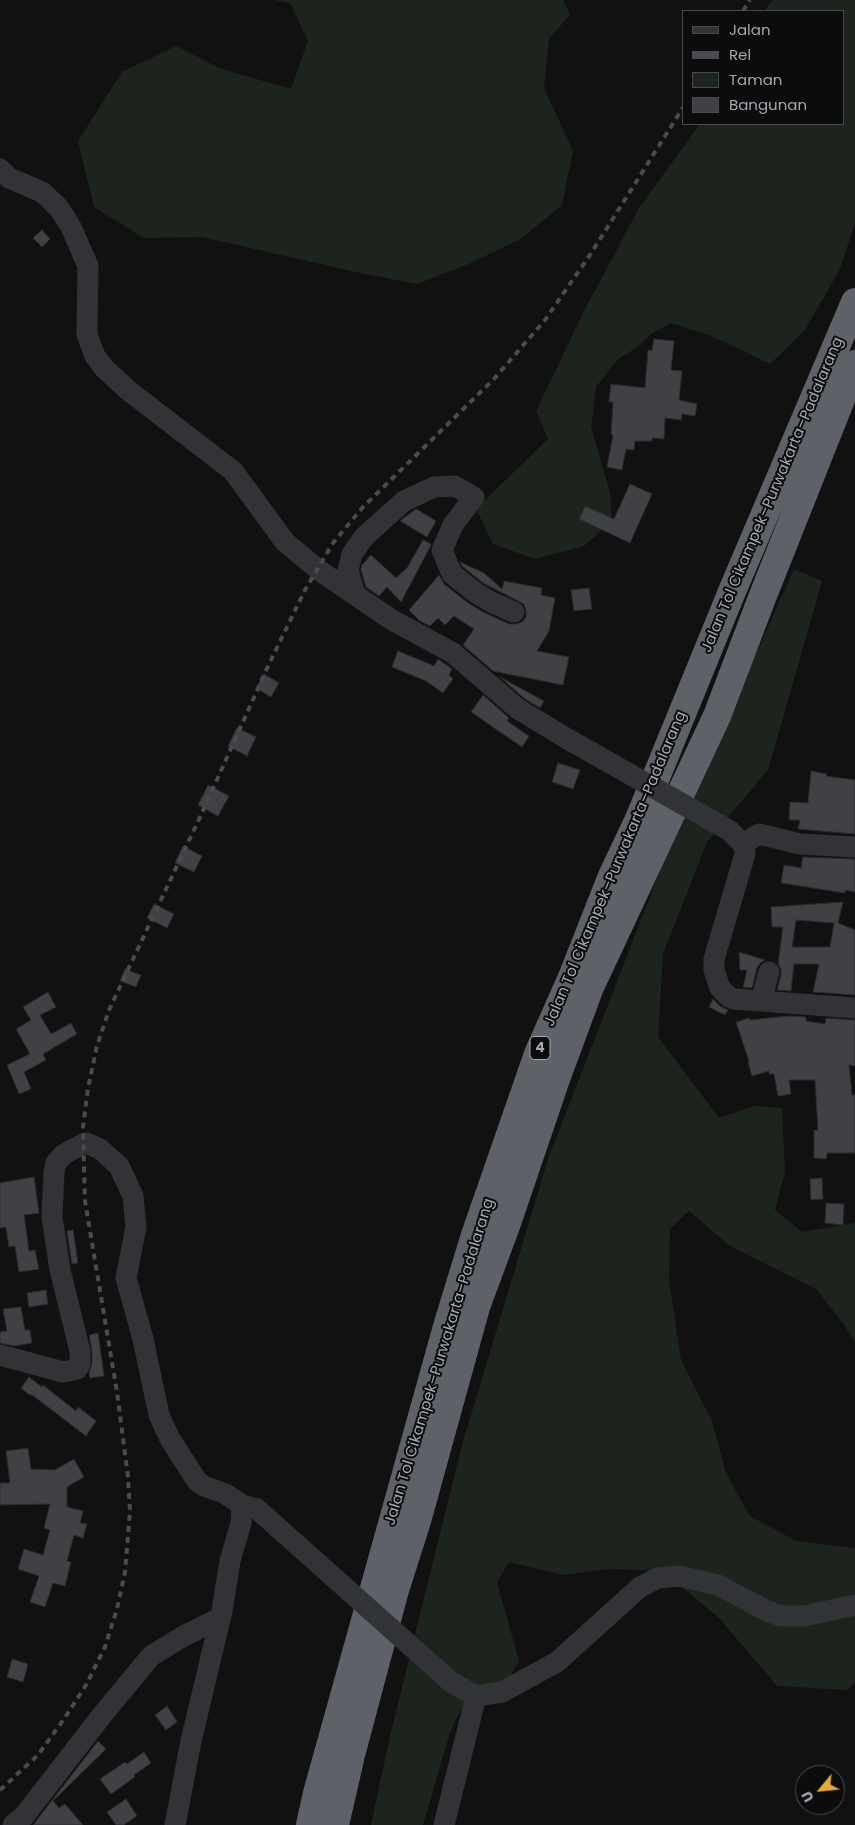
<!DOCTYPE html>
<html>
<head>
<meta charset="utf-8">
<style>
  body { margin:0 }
  #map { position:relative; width:855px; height:1825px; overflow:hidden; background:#111112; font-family:Poppins,sans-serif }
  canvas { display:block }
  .legend { position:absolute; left:682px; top:10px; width:162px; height:115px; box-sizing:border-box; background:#0c0c0d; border:1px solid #484a4f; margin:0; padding:6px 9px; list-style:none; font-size:15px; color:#a3a8b2 }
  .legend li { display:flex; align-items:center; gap:10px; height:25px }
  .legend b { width:25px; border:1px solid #484a4f }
  .north { position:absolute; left:795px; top:1765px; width:50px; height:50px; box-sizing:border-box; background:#0c0c0d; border:1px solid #484a4f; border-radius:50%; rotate:242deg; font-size:14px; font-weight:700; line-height:20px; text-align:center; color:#a3a8b2 }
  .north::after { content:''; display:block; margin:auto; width:18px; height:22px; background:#e4a937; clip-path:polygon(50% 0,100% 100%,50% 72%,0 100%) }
</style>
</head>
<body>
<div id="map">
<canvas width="855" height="1825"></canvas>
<ul class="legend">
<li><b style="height:6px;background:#323337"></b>Jalan</li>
<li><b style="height:6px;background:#494b50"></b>Rel</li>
<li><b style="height:14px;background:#1d241e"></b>Taman</li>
<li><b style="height:14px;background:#404145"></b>Bangunan</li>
</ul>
<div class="north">U</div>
</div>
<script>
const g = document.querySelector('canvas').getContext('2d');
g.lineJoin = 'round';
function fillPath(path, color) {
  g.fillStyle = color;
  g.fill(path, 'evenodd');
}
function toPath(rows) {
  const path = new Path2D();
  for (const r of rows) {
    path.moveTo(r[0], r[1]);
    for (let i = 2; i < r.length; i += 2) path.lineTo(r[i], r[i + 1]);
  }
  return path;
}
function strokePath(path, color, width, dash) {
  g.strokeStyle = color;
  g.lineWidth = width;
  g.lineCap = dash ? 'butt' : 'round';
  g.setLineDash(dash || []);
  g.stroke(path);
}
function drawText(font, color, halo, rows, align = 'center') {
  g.font = font + ' Poppins,sans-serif';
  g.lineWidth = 4;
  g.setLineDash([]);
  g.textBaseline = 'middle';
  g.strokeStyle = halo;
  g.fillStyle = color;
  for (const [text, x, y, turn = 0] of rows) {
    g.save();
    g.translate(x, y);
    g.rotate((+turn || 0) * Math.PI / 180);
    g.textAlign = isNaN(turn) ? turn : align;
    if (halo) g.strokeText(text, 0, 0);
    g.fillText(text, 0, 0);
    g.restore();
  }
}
fillPath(toPath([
  [274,0,563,0,570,15,549,39,544,88,573,151,562,205,522,238,471,263,417,284,360,273,202,237,144,238,94,207,78,141,122,72,176,46,219,68,291,89,308,41,290,3],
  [772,0,855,0,855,223,840,269,805,330,770,364,714,337,671,323,651,334,636,348,618,359,596,387,591,427,610,493,612,521,584,546,535,559,493,544,476,509,548,439,536,411,584,311,639,208,700,124,844,124,844,11,765,11],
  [794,569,822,581,768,770,707,842,663,954,658,1037,719,1118,754,1106,782,1108,785,1172,775,1210,802,1232,855,1223,855,1343,845,1326,816,1289,730,1246,689,1211,670,1229,669,1279,681,1360,712,1421,726,1473,750,1516,796,1541,855,1548,855,1682,847,1690,777,1686,719,1618,682,1587,646,1570,608,1569,563,1575,509,1562,497,1582,519,1661,509,1678,463,1706,450,1732,423,1825,371,1825,391,1732,462,1445,548,1159,667,853]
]), '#1d241e');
const building = toPath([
  [42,230,50,239,42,247,33,238,42,230],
  [654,339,674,341,671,370,682,371,679,400,697,404,695,416,682,414,681,420,665,418,664,439,652,438,652,441,635,441,634,450,626,449,622,470,607,467,613,435,611,434,613,402,609,402,611,384,645,388,648,350,652,351,654,339],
  [630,484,652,494,630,543,579,519,585,506,614,519,630,484],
  [416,509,436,521,427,537,400,521,416,509],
  [423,540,431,544,430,547,401,602,387,587,379,596,366,587,361,570,362,565,371,555,396,578,407,568,423,540],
  [460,562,484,573,502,589,504,581,542,588,541,595,555,598,549,631,537,651,569,657,563,685,493,671,463,645,474,629,454,616,445,625,438,618,430,626,420,621,409,610,439,575,444,584,468,603,485,613,509,624,516,624,522,622,526,617,526,611,524,604,483,583,462,566,460,562],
  [589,588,592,609,574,611,571,590,589,588],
  [398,651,434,666,438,659,452,669,449,675,453,679,443,693,426,681,392,667,398,651],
  [264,674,279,683,271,697,256,688,264,674],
  [500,677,544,701,540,708,525,699,500,677],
  [483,695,509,718,507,721,529,736,522,747,471,712,483,695],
  [237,728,256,737,247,756,228,746,237,728],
  [558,763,580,770,573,789,552,782,558,763],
  [811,771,827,774,826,776,855,780,855,834,798,829,800,820,789,820,790,802,808,803,811,771],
  [208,785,229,796,218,816,198,805,208,785],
  [183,846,202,856,194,872,175,863,183,846],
  [803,857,855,859,855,892,845,890,845,893,781,883,784,865,801,868,803,857],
  [843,902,838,923,855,930,855,995,813,992,819,964,794,964,791,991,777,990,781,975,781,969,778,964,783,927,772,927,771,907,843,902],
  [796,920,834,923,830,947,792,947,796,920],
  [154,904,174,914,167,928,147,918,154,904],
  [739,952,765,960,760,963,757,968,752,988,743,987,747,970,740,970,739,952],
  [125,969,141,975,136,987,120,981,125,969],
  [48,992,56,1007,40,1015,51,1034,71,1023,77,1034,43,1054,46,1060,24,1072,31,1089,19,1094,7,1065,30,1054,16,1029,31,1020,23,1007,48,992],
  [713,999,720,1006,728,1010,725,1015,709,1007,713,999],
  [788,1016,806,1017,806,1021,825,1024,826,1018,855,1020,855,1066,849,1065,852,1095,855,1095,855,1153,827,1153,826,1159,814,1158,814,1130,818,1130,815,1080,789,1080,791,1094,778,1096,774,1074,769,1074,769,1071,752,1076,748,1062,749,1061,736,1022,749,1018,750,1020,788,1016],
  [34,1177,39,1213,24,1215,29,1251,35,1250,39,1269,19,1272,15,1246,9,1247,6,1227,0,1228,0,1183,34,1177],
  [822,1178,823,1199,811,1200,810,1179,822,1178],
  [826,1203,844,1204,843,1225,825,1223,826,1203],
  [73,1230,78,1263,72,1264,67,1231,73,1230],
  [46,1290,48,1304,29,1307,27,1293,46,1290],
  [21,1307,25,1330,30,1330,32,1343,14,1346,0,1343,0,1332,7,1331,3,1309,21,1307],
  [98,1333,104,1376,90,1378,89,1373,92,1364,92,1351,89,1335,98,1333],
  [29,1377,42,1387,43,1385,76,1411,78,1407,96,1421,86,1436,31,1394,31,1396,21,1388,29,1377],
  [28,1448,31,1469,55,1470,74,1459,84,1477,67,1487,67,1507,83,1511,80,1523,87,1524,83,1538,74,1535,67,1561,71,1562,65,1586,53,1583,45,1607,30,1602,39,1576,18,1569,24,1549,43,1555,50,1530,44,1528,50,1504,0,1505,0,1483,10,1483,6,1451,28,1448],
  [12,1659,28,1664,23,1682,7,1677,12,1659],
  [167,1706,177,1722,166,1730,155,1715,167,1706],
  [98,1741,106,1749,53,1801,59,1808,65,1804,83,1825,33,1825,98,1741],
  [144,1752,151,1763,134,1775,135,1777,111,1794,100,1779,125,1762,127,1764,144,1752],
  [126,1799,137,1816,124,1825,116,1825,107,1812,126,1799]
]);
fillPath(building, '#404145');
strokePath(building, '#2b2b2e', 1);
strokePath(toPath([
  [0,169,9,178,42,192,59,208,71,227,88,266,87,335,95,356,105,369,129,391,233,471,285,542,320,571,392,620,453,653,518,709,566,738],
  [355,595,348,570,352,554,364,537,404,501,434,487,455,486,474,497,453,525,442,550,452,574,476,593,491,602,514,612],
  [730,831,743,844,745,854,714,959,714,970,720,988,729,997,734,999,855,1008],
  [743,844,759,834,800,844,855,847],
  [761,1001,769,972],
  [0,1355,63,1372,77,1369,80,1364,80,1351,60,1270,52,1217,54,1172,56,1163,64,1154,83,1144,87,1143,100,1149,119,1166,133,1196,136,1227,126,1278,143,1339,159,1415,170,1439,197,1481,204,1486,226,1494,242,1505,257,1509],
  [451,1682,476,1696,502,1692,557,1662,640,1587,658,1578,679,1576,718,1585,767,1611,781,1616,804,1616,855,1605],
  [13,1825,24,1816,103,1714,151,1656,182,1637,220,1618],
  [175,1825,191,1741,222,1611,230,1561,241,1523,242,1505],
  [444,1825,476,1696]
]), '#323337', 21);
strokePath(toPath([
  [310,1825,317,1793,448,1323,475,1235,538,1054,573,975,612,876,639,819,733,589,855,302],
  [335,1825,351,1755,395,1590,417,1521,476,1307,506,1226,556,1079,590,987,717,716,762,598,855,364]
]), '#5e6167', 28);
strokePath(toPath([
  [743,11,750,0],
  [0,1790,38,1755,64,1719,86,1685,105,1647,117,1609,125,1572,130,1511,128,1477,117,1392,85,1201,84,1168,83,1127,88,1088,97,1046,109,1010,201,815,269,664,305,590,333,543,363,507,494,379,545,320,590,255,684,106]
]), '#494b50', 4, [6, 5]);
strokePath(toPath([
  [566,738,730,831],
  [257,1509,451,1682]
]), '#323337', 21);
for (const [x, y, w] of [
  [540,1048,20]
]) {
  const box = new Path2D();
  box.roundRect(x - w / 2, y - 11.5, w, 23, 4);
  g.fillStyle = '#0c0c0d';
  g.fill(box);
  strokePath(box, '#a3a8b2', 1);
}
drawText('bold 14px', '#a3a8b2', null, [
  ["4",540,1048]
]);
drawText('15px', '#a3a8b2', '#0c0c0d', [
  ["Jalan Tol Cikampek–Purwakarta–Padalarang",773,495,-67],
  ["Jalan Tol Cikampek–Purwakarta–Padalarang",616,869,-67],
  ["Jalan Tol Cikampek–Purwakarta–Padalarang",440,1362,-73]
]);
</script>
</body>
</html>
